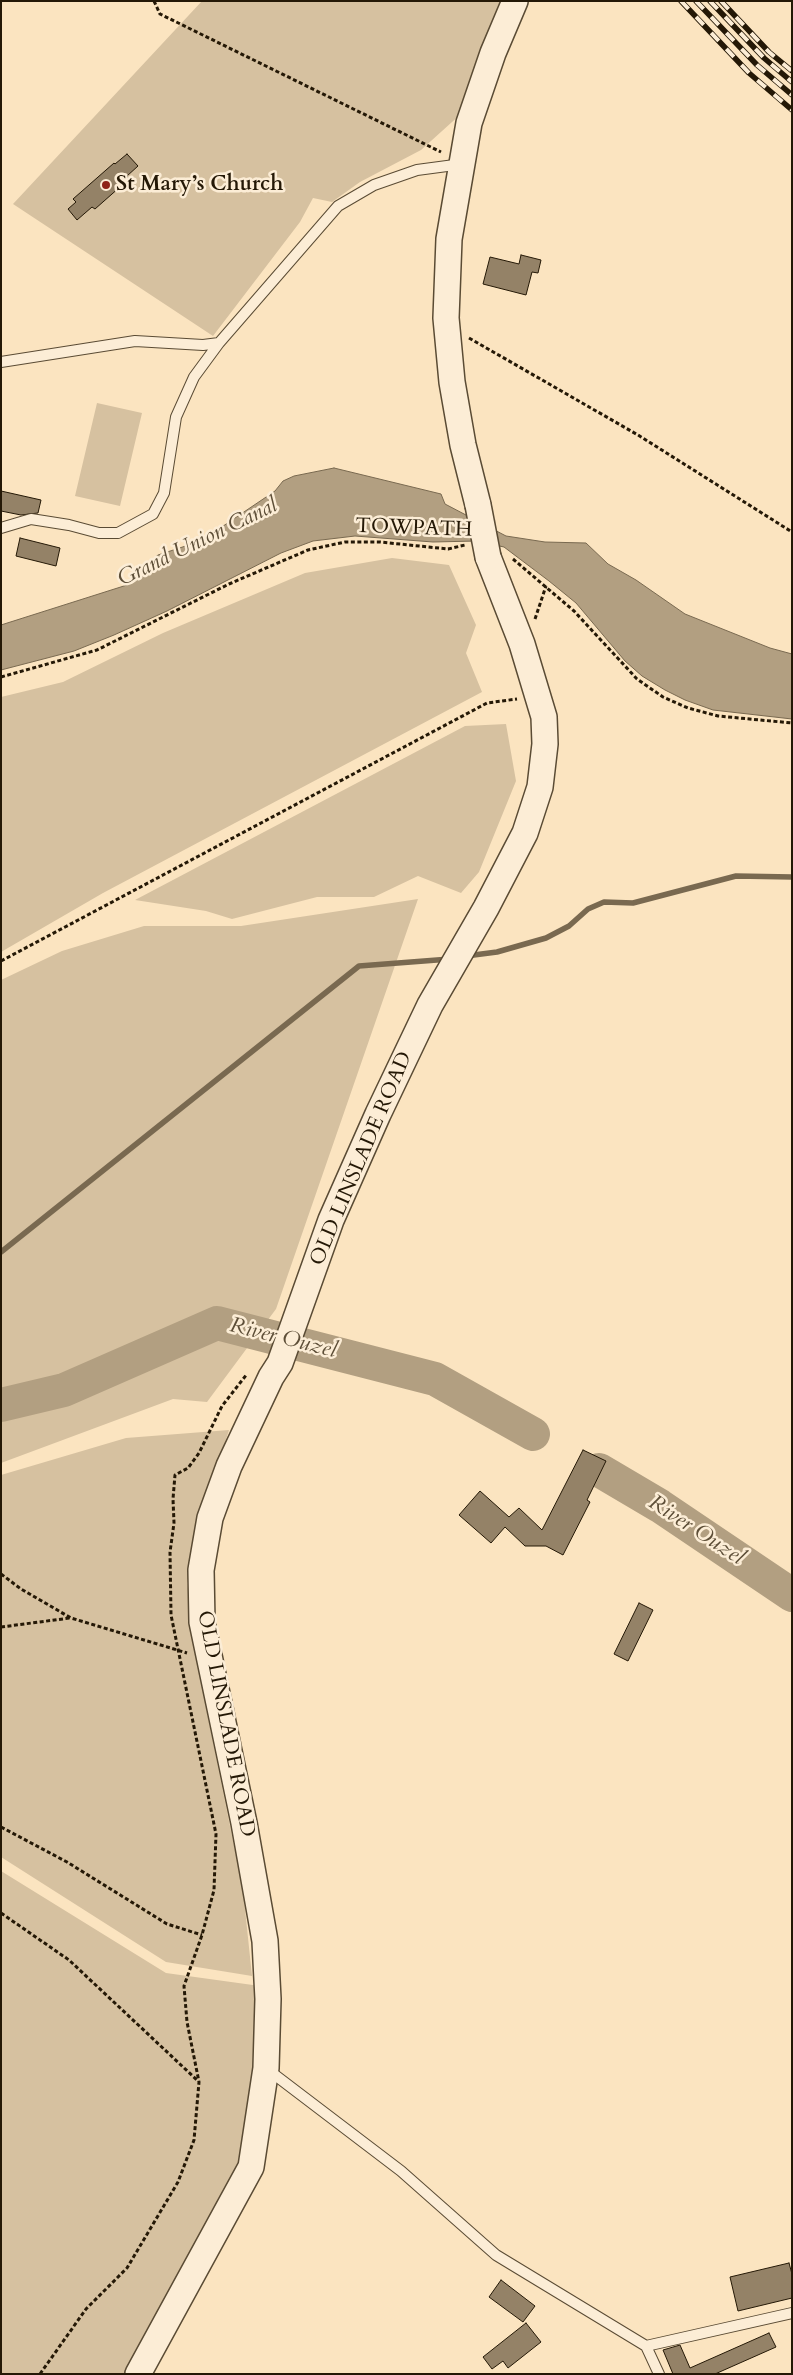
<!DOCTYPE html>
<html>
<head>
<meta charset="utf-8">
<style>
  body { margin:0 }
  #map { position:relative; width:793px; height:2375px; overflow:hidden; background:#fbe4c0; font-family:Cardo,serif }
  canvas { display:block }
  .frame { position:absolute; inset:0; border:2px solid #241806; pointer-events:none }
</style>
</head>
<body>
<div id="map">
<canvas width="793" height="2375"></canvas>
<div class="frame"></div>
</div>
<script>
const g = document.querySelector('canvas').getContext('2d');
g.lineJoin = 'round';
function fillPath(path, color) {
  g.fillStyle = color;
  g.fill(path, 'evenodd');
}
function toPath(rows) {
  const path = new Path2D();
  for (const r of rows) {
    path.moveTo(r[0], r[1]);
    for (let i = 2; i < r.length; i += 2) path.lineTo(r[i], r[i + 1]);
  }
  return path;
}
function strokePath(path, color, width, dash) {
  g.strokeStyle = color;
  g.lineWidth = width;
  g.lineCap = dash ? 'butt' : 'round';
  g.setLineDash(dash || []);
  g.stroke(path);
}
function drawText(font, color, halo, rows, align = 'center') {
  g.font = font + ' Cardo,serif';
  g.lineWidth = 5;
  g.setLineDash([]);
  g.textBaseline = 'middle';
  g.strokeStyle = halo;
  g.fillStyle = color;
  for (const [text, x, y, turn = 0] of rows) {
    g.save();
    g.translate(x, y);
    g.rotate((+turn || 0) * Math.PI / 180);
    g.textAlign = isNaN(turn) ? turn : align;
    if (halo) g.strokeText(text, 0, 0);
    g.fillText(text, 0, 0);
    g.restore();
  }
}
fillPath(toPath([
  [202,1,501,1,470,78,462,113,421,150,360,182,332,202,313,198,300,222,213,336,13,204],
  [97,403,142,413,120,506,75,496],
  [392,558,449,565,476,625,466,653,482,692,103,893,1,952,1,697,63,682,163,633,305,573],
  [506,724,516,781,479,872,461,893,418,876,374,897,317,897,232,919,206,911,135,900,465,726],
  [418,899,276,1309,207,1402,173,1399,1,1463,1,980,62,951,144,926,241,926],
  [229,1430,205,1504,187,1583,206,1708,243,1890,252,1976,166,1962,1,1857,1,1475,126,1438],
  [1,1871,166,1973,260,1986,247,2165,134,2374,1,2374]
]), '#d6c1a0');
const water = toPath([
  [334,468,441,494,445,504,506,536,545,542,586,543,608,564,636,580,685,614,770,648,792,654,792,719,713,710,685,700,665,690,642,676,625,661,576,603,549,581,504,547,477,541,433,542,355,536,313,541,281,553,167,611,114,635,74,651,1,670,1,625,127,585,144,566,158,555,201,541,275,491,283,481,294,476,334,468]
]);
fillPath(water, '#b29f81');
strokePath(water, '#796950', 1);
strokePath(toPath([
  [466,956,497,952,546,938,569,926,588,909,604,902,633,903,736,876,792,877],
  [1,1252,359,966,450,959]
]), '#796950', 5.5);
strokePath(toPath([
  [1,1405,64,1390,217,1323,435,1379,533,1434],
  [599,1470,660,1506,792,1595]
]), '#b29f81', 34);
const building = toPath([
  [127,154,138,166,127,176,129,179,95,209,92,207,77,220,68,209,76,202,73,199,114,163,115,164,127,154],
  [521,255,541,260,538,273,532,272,526,295,483,284,490,257,519,264,521,255],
  [1,491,41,500,38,513,21,515,1,511,1,491],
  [20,538,60,548,56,566,16,556,20,538],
  [583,1450,606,1461,587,1500,590,1502,563,1555,546,1546,525,1546,505,1527,491,1543,459,1515,480,1491,509,1517,519,1508,542,1530,583,1450],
  [639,1603,653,1610,628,1661,614,1654,639,1603],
  [789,2263,792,2274,792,2298,738,2311,730,2277,789,2263],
  [501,2280,535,2306,523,2322,489,2297,501,2280],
  [526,2323,541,2342,508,2368,503,2361,492,2369,483,2357,526,2323],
  [769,2333,776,2347,715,2374,673,2374,663,2350,680,2345,690,2368,769,2333]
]);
fillPath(building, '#948267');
strokePath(building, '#241806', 1);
const service = toPath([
  [1,362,135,341,203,345,219,343,338,206,374,185,417,170,462,164],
  [1,528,31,519,69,525,99,533,118,533,153,514,164,493,176,417,194,377,219,343],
  [267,2069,401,2171,496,2255,646,2346,792,2313],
  [646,2346,659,2374]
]);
const tertiary = toPath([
  [478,505,463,445,452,382,446,318,449,239,469,123,493,53,515,1],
  [138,2374,251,2167,266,2068,268,1999,265,1941,244,1823,202,1622,201,1570,210,1518,229,1466,271,1377,280,1363,331,1220,378,1114,430,1005,486,908,525,833,540,787,545,744,544,717,522,644,488,557]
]);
strokePath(service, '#5a4b34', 12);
strokePath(tertiary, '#5a4b34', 28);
strokePath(toPath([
  [154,1,160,14,441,152],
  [469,338,638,435,792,532],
  [513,559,574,611,637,679,663,697,688,708,718,716,792,723],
  [535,619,546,586],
  [1,677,97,650,229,584,308,550,345,542,380,542,448,549,465,545],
  [1,961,487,703,517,699],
  [1,1574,21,1589,71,1618,187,1653],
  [1,1627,70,1618],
  [1,1827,67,1862,167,1924,202,1935],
  [1,1913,69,1960,198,2081],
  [40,2374,86,2309,127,2268,178,2182,194,2140,199,2082,187,2022,184,1986,202,1935,214,1890,216,1834,171,1615,170,1552,174,1523,173,1499,175,1475,188,1468,199,1453,222,1406,247,1374]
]), '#241806', 3, [4, 2.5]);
strokePath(service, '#fcedd6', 10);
strokePath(tertiary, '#fcedd6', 25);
const rail = toPath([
  [681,1,749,73,792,110],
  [696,1,757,65,792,95],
  [710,1,764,58,792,82],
  [721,1,769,52,792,71]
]);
strokePath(rail, '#241806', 5.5);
strokePath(rail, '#fcedd6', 4, [11]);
const tertiaryBridge = toPath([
  [478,505,488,557]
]);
strokePath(tertiaryBridge, '#5a4b34', 28, []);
strokePath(tertiaryBridge, '#fcedd6', 25);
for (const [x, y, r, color] of [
  [106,185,5,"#8f2418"]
]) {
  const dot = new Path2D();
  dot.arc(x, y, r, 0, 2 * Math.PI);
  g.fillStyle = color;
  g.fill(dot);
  strokePath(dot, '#fcedd6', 2);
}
drawText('bold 21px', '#241806', '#fcedd6', [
  ["St Mary’s Church",116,185]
], 'left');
drawText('21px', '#241806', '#fcedd6', [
  ["TOWPATH",414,529,2],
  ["OLD LINSLADE ROAD",362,1159,-67],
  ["OLD LINSLADE ROAD",225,1724,79]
]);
drawText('italic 22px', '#5d4e37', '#fcedd6', [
  ["Grand Union Canal",198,543,-26],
  ["River Ouzel",283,1339,14],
  ["River Ouzel",696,1531,33]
]);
</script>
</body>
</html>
